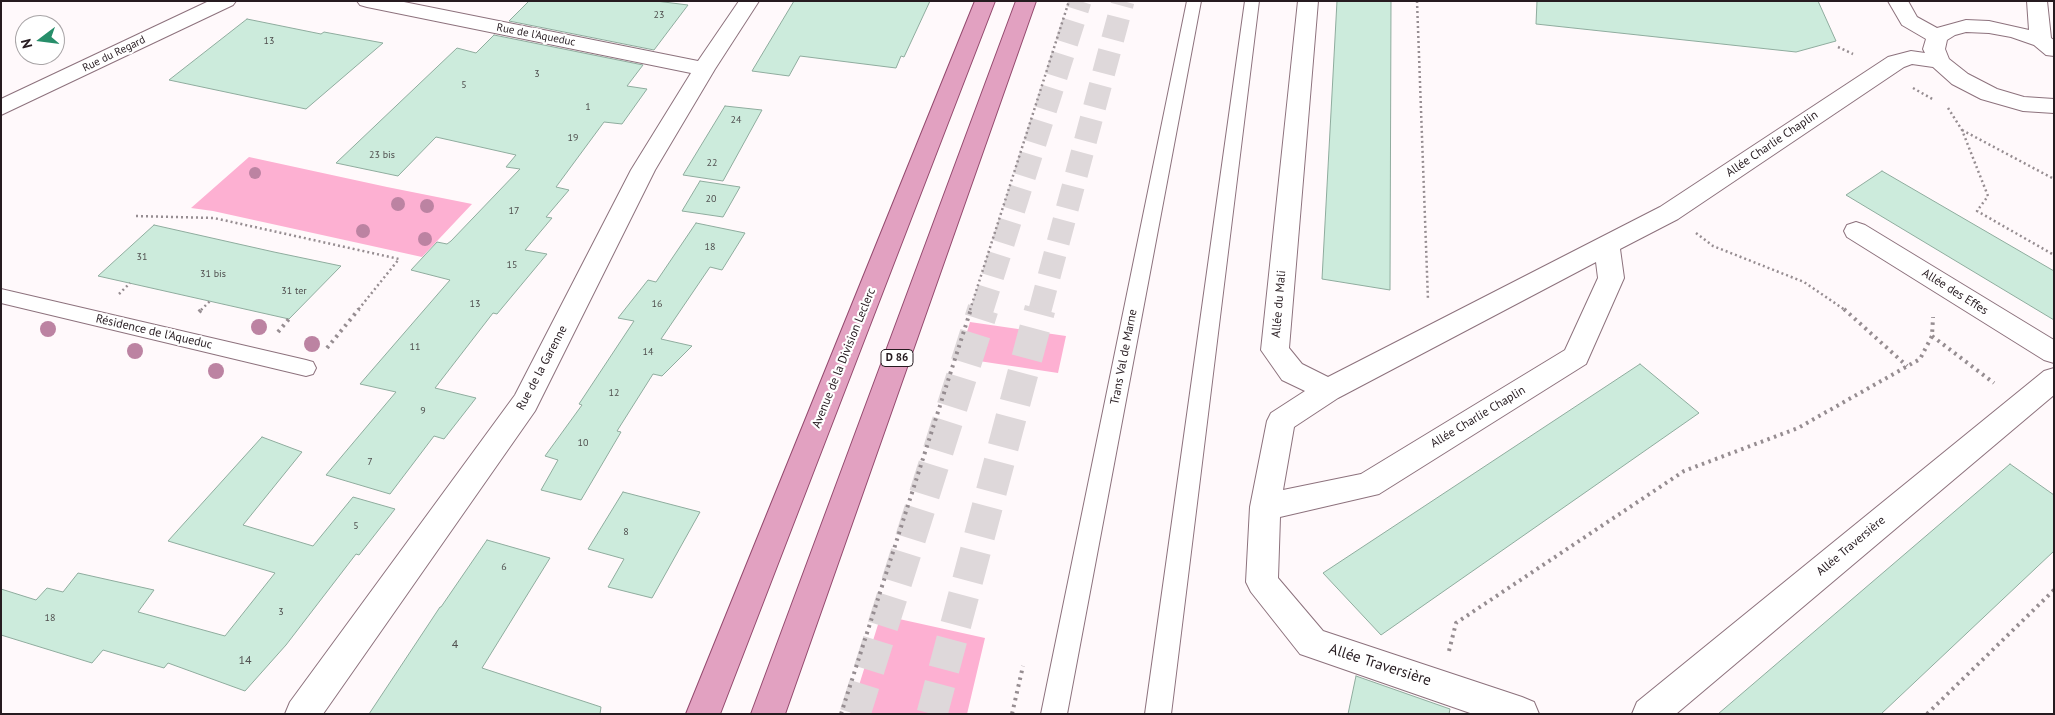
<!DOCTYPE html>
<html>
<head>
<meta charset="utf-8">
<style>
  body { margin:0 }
  #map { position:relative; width:2055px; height:715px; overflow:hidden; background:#fff9fb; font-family:"PT Sans",sans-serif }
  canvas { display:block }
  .frame { position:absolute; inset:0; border:2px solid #261b20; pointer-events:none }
  .north { position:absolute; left:15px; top:15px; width:50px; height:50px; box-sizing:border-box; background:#fff; border:1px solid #a8a4a6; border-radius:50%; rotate:255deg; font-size:14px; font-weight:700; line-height:20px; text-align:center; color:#261b20 }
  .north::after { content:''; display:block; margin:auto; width:18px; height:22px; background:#278e6a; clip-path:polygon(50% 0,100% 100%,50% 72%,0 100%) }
</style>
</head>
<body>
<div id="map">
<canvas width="2055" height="715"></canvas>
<div class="frame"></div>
<div class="north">N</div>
</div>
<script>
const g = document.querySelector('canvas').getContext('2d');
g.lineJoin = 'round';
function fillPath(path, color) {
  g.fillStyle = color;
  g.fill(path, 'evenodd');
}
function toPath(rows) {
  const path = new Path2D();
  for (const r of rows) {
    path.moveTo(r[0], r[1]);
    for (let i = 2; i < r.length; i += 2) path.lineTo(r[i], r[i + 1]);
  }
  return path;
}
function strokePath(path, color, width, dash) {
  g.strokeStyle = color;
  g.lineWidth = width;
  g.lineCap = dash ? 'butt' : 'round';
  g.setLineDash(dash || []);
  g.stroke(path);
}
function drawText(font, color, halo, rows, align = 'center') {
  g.font = font + ' "PT Sans",sans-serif';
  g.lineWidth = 4.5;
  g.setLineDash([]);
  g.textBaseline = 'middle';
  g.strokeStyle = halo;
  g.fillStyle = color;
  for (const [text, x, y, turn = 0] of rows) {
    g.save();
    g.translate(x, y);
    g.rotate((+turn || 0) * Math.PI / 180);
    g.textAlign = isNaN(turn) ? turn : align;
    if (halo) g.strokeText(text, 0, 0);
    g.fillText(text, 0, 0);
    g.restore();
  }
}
fillPath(toPath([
  [249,157,387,187,472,204,422,257,213,211,191,208],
  [970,322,1066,336,1058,373,959,358],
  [881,615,985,638,967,714,850,714]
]), '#fdb0d2');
const building = toPath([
  [529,1,656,1,688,5,654,50,509,21,529,1],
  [794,1,930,1,904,57,901,56,896,68,800,56,789,76,752,71,794,1],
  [1337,1,1391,1,1390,290,1322,279,1337,1],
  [1537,1,1818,1,1836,41,1796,52,1536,24,1537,1],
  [247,19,321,34,324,32,383,43,306,109,169,80,247,19],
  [494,35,643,65,627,86,647,89,622,124,604,122,556,187,569,190,546,217,552,218,525,250,547,254,497,314,493,313,435,388,476,398,444,439,434,436,390,494,326,475,396,392,360,384,450,280,411,270,437,242,447,244,451,241,520,169,506,167,516,155,436,137,398,176,336,163,457,48,476,53,494,35],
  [725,106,762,110,723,181,683,175,725,106],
  [1882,171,2054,271,2054,320,1846,195,1882,171],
  [700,181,740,187,723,217,682,211,700,181],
  [696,223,745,233,722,270,710,267,661,339,692,346,662,376,653,374,617,431,621,432,581,500,541,490,558,460,545,456,582,405,579,404,634,321,618,318,648,280,656,282,696,223],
  [154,225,274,252,341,266,289,319,98,276,154,225],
  [1640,364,1699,413,1381,635,1323,573,1640,364],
  [262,437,302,452,243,525,313,546,353,497,395,509,359,555,356,554,286,645,245,691,168,663,164,668,103,650,92,663,1,635,1,589,36,600,47,588,63,592,78,573,154,590,138,612,225,636,275,573,168,541,262,437],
  [2010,464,2054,495,2054,551,1881,714,1718,714,2010,464],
  [623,492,700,512,652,598,608,587,624,559,588,549,623,492],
  [487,540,550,558,482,668,601,707,600,714,369,714,440,607,441,607,487,540],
  [1356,676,1450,709,1449,714,1348,714,1356,676]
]);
fillPath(building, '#ccebdc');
strokePath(building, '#8fac9e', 1);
strokePath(toPath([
  [982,310,1080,1],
  [1040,310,1123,1]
]), '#ded8da', 23, [23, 12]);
strokePath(toPath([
  [855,714,983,309],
  [932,714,1040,309]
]), '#ded8da', 31, [31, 15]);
const lane = toPath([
  [1187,1,1201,1,1067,714,1041,714,1187,1],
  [1245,1,1259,1,1171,714,1145,714,1245,1],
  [1,289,306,360,313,362,316,368,313,374,306,376,1,303,1,289]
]);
const street = toPath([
  [209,1,236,1,233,5,1,115,1,99,209,1],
  [357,1,399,1,698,61,739,1,759,1,715,69,655,170,535,411,323,714,285,714,290,702,515,395,631,170,691,73,367,7,360,5,357,1],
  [1298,1,1318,1,1289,348,1302,364,1328,377,1660,207,1888,57,1911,51,1925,53,1923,49,1926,39,1902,25,1888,1,1908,1,1917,17,1937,28,1966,20,1989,21,2029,30,2027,1,2047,1,2051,38,2054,40,2054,56,2046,55,2034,45,2011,37,1989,33,1966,32,1955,35,1947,40,1945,49,1949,59,1968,74,1997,89,2024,97,2054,99,2054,113,2023,111,1981,99,1952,84,1933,67,1912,64,1904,67,1678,219,1620,249,1624,278,1586,364,1379,494,1280,517,1278,578,1323,631,1522,697,1534,702,1539,714,1473,714,1300,654,1251,592,1246,582,1250,507,1267,421,1271,413,1305,391,1282,380,1261,350,1298,1],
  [1596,262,1598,278,1565,350,1361,474,1283,490,1294,427,1338,398,1596,262],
  [1856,222,1865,225,2054,340,2054,363,2044,360,1847,237,1844,231,1847,225,1856,222],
  [2054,368,2054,395,1676,714,1632,714,1637,702,2044,371,2054,368]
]);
const primary = toPath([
  [975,1,995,1,720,714,686,714,975,1],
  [1016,1,1036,1,785,714,751,714,1016,1]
]);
strokePath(lane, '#8d727d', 2);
strokePath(street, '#8d727d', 2);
strokePath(primary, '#944a6e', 2);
strokePath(toPath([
  [1417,1,1428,300],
  [1838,47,1853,54],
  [1913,88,1934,100],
  [1948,108,1962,130,1988,196,1977,211,2054,255],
  [1962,130,2054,179],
  [136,216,214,218,399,259,358,310],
  [1696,233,1713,246,1804,282,1845,310],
  [119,294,130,283],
  [201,310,210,301],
  [970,310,1069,1]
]), '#968d91', 2.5, [2, 3]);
strokePath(toPath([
  [1844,309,1907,366],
  [199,312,202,309],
  [278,332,289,319],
  [1932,336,1994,383],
  [327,348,359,309],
  [1449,651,1456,623,1684,471,1798,428,1920,359,1932,336,1933,317],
  [841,714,971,309],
  [1012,714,1023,666],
  [1927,714,2054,590]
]), '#968d91', 4, [2.5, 4.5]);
fillPath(lane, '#fff');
fillPath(street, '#fff');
fillPath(primary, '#e2a1c1');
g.fillStyle = '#bc83a2';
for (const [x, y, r] of [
  [255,173,6],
  [398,204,7],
  [427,206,7],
  [363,231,7],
  [425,239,7],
  [259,327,8],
  [48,329,8],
  [312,344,8],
  [135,351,8],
  [216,371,8]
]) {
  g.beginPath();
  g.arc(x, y, r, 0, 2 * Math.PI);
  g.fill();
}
drawText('10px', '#504f4f', null, [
  ["23",659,15],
  ["13",269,41],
  ["3",537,74],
  ["5",464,85],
  ["1",588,107],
  ["24",736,120],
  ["19",573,138],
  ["23 bis",382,155],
  ["22",712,163],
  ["20",711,199],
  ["17",514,211],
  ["18",710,247],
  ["31",142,257],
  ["15",512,265],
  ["31 bis",213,274],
  ["31 ter",294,291],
  ["13",475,304],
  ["16",657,304],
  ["11",415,347],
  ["14",648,352],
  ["12",614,393],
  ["9",423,411],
  ["10",583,443],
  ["7",370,462],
  ["5",356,526],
  ["8",626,532],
  ["6",504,567],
  ["3",281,612],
  ["18",50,618]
]);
drawText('11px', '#261b20', '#fff', [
  ["Rue de l'Aqueduc",536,35,11],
  ["Rue du Regard",114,54,-26]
]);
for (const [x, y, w] of [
  [897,358,32]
]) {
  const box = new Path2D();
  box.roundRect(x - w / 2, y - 8.5, w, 17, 4);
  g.fillStyle = '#fff';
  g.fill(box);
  strokePath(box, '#261b20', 1);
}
drawText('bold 11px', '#261b20', null, [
  ["D 86",897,358]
]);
drawText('12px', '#261b20', '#fff', [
  ["Allée Charlie Chaplin",1772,144,-34],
  ["Allée des Effes",1955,292,32],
  ["Allée du Mali",1279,304,-85],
  ["Résidence de l'Aqueduc",154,332,13],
  ["Trans Val de Marne",1124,357,-79],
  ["Avenue de la Division Leclerc",844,358,-68],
  ["Rue de la Garenne",542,368,-62],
  ["Allée Charlie Chaplin",1478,417,-31],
  ["Allée Traversière",1851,546,-40]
]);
drawText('12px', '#504f4f', null, [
  ["4",455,645],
  ["14",245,661]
]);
drawText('15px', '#261b20', '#fff', [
  ["Allée Traversière",1380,665,18]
]);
</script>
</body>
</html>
